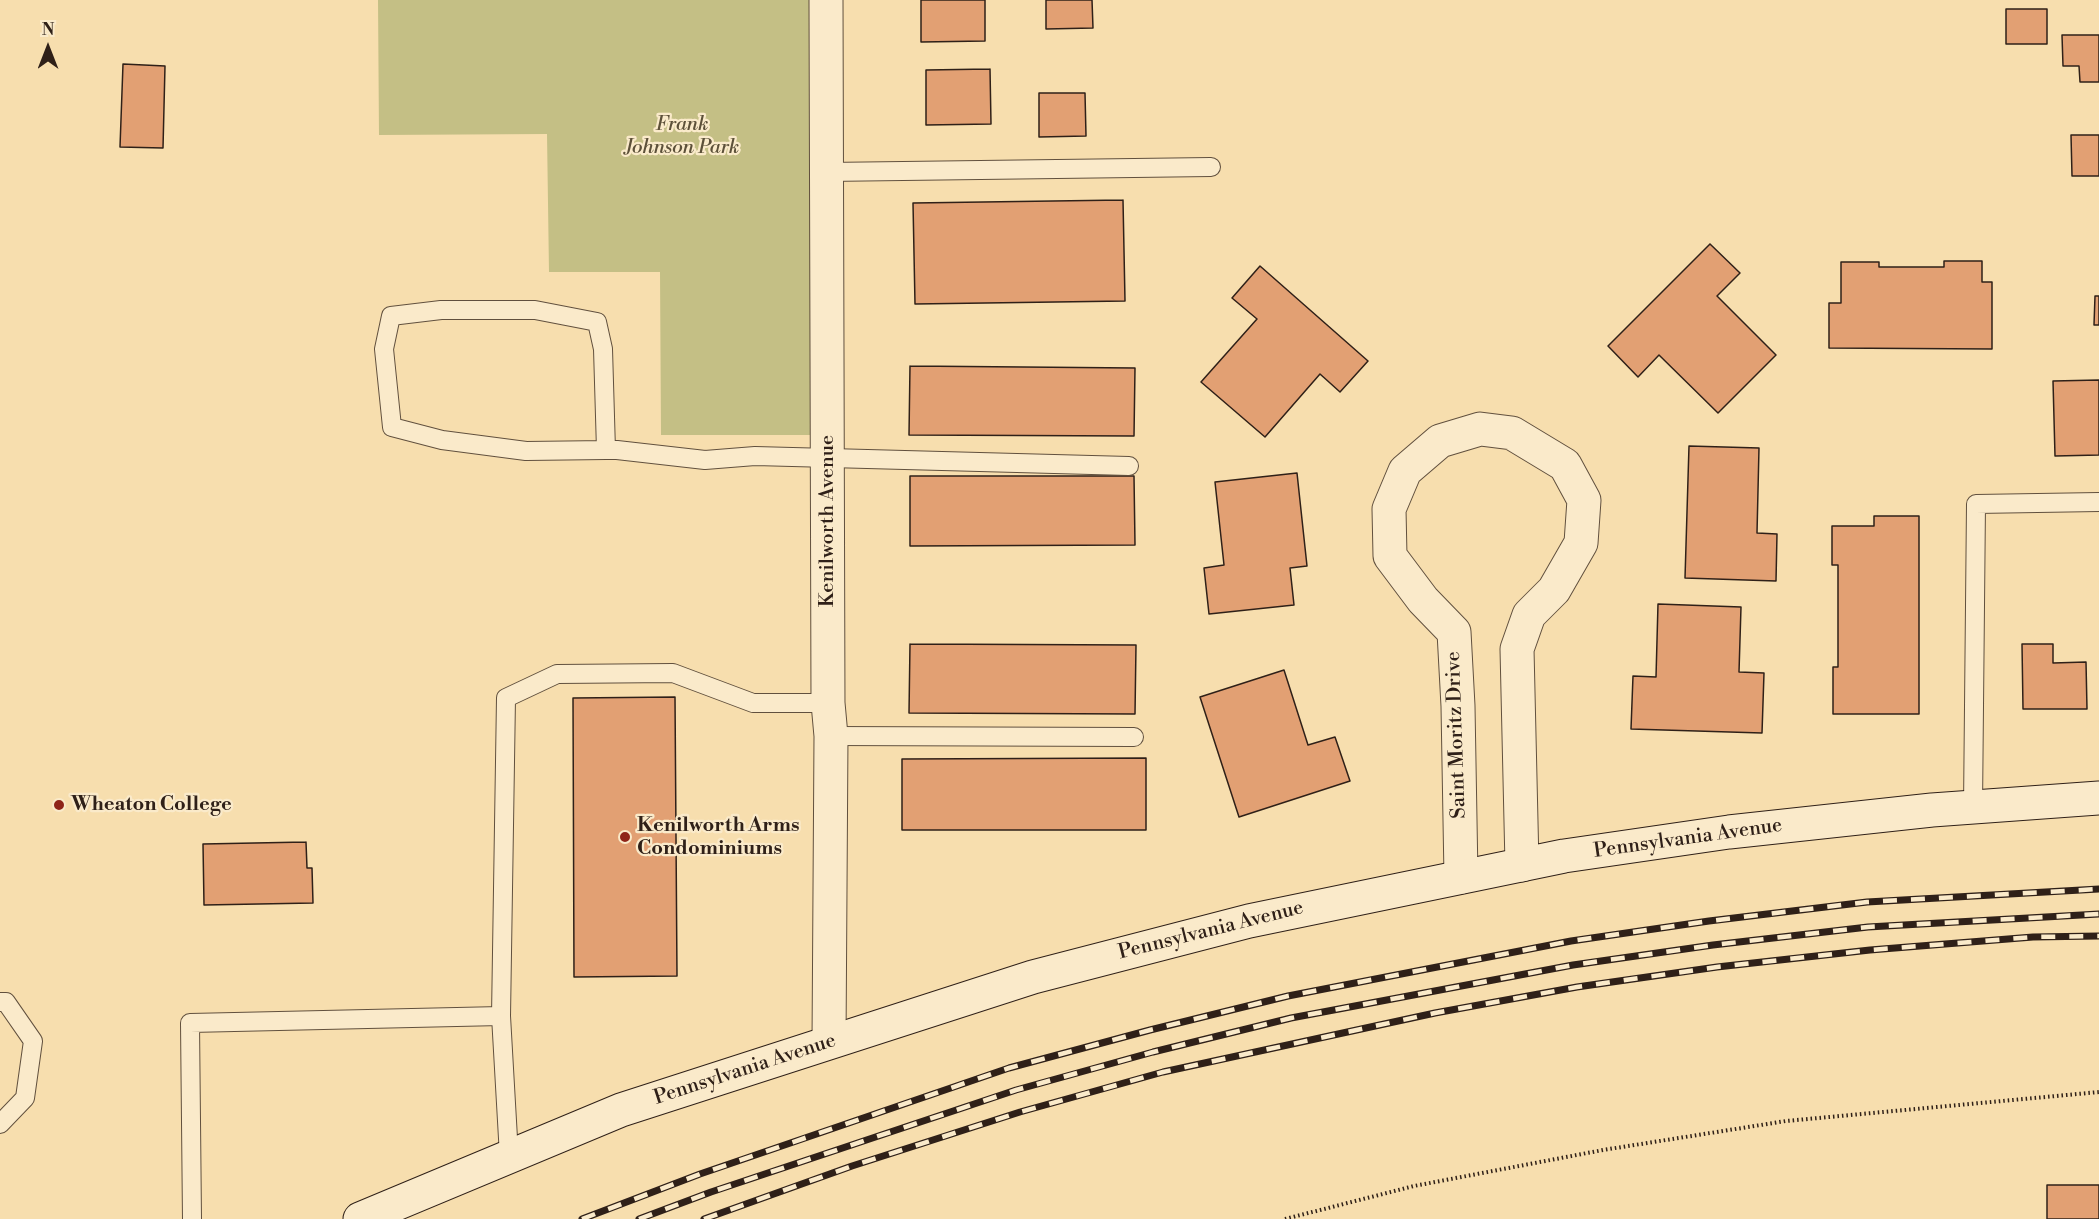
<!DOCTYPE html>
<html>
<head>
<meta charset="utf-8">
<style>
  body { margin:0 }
  #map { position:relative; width:2099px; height:1219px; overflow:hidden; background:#f7deae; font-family:"Libre Bodoni",serif }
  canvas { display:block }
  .north { position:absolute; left:18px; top:18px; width:60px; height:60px; -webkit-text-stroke:4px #faeaca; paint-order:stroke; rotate:0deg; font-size:16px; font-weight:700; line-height:24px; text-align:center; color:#2f2018 }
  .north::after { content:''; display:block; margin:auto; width:21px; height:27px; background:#2f2018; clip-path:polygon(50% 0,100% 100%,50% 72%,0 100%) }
</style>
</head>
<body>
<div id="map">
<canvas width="2099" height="1219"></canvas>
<div class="north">N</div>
</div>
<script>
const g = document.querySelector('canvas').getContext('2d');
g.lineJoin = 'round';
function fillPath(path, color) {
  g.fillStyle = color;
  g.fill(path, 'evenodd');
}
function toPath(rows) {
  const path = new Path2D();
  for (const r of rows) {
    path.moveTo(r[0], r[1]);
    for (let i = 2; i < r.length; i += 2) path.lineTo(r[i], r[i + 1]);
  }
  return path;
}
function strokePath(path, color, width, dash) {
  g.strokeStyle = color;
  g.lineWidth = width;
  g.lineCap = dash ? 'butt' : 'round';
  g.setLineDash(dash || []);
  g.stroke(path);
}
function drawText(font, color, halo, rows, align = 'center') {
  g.font = font + ' "Libre Bodoni",serif';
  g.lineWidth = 4.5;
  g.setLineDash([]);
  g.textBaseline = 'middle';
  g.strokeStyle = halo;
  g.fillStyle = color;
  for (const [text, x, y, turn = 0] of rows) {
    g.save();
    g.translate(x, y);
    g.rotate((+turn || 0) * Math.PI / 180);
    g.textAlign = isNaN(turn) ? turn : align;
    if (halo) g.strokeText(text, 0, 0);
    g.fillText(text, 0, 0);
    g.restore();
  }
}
fillPath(toPath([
  [378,0,816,0,818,435,661,435,660,272,549,272,547,134,379,135]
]), '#c4bf85');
const building = toPath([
  [921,0,985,0,985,41,921,42,921,0],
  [1046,0,1092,0,1093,28,1046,29,1046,0],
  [2006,9,2047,9,2047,44,2006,44,2006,9],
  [2062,35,2099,35,2099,82,2080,82,2079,66,2063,66,2062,35],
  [123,64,165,66,163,148,120,147,123,64],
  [990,69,991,124,926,125,926,70,990,69],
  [1039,93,1085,93,1086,136,1039,137,1039,93],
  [2071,135,2099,135,2099,176,2072,176,2071,135],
  [1123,200,1125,301,915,304,913,203,1123,200],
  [1710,244,1740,273,1717,296,1776,355,1718,413,1659,355,1638,377,1608,346,1710,244],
  [1944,261,1982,261,1982,282,1992,282,1992,349,1829,348,1829,303,1841,303,1841,262,1879,262,1879,267,1944,267,1944,261],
  [1260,266,1368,361,1340,392,1320,374,1265,437,1201,382,1257,319,1232,298,1260,266],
  [2095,296,2099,296,2099,325,2094,325,2095,296],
  [910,366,1135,368,1134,436,909,435,910,366],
  [2099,380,2099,455,2055,456,2053,381,2099,380],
  [1689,446,1759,448,1757,533,1777,534,1776,581,1685,578,1689,446],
  [1297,473,1307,566,1290,568,1294,605,1209,614,1204,568,1224,565,1215,482,1297,473],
  [910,476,1134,476,1135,545,910,546,910,476],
  [1874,516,1919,516,1919,714,1833,714,1833,667,1838,667,1838,565,1832,565,1832,526,1874,526,1874,516],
  [1658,604,1741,607,1739,672,1764,673,1762,733,1631,729,1633,676,1656,677,1658,604],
  [910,644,1136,645,1135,714,909,713,910,644],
  [2022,644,2053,644,2053,663,2086,662,2087,709,2023,709,2022,644],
  [1284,670,1308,745,1335,737,1350,781,1239,817,1200,697,1284,670],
  [675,697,677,976,574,977,573,698,675,697],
  [1146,758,1146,830,902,830,902,759,1146,758],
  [306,842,307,868,312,868,313,903,204,905,203,844,306,842],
  [2047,1185,2099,1185,2099,1219,2047,1219,2047,1185]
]);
fillPath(building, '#e2a073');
strokePath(building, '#2f2018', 1.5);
const lane = toPath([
  [826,172,1211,167],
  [606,450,603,349,597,322,535,310,441,310,391,316,384,349,392,427,442,440,526,451,606,450,617,450,705,460,755,456,1129,466],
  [831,736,1134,737],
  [1973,807,1976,504,2099,502],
  [0,1002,6,1002,33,1041,25,1098,0,1124],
  [501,1016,509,1156],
  [192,1219,190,1023,501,1016,506,698,557,674,673,673,753,703,828,703]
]);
const street = toPath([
  [826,0,828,703,831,736,829,1042],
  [1461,877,1458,706,1454,632,1423,600,1390,556,1389,509,1405,471,1440,441,1480,429,1512,433,1565,465,1584,500,1581,543,1554,590,1529,615,1517,649,1522,865]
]);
const secondary = toPath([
  [360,1219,621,1110,1033,977,1249,921,1564,856,1729,832,1932,810,2099,798]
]);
strokePath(lane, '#61503e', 20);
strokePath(street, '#61503e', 35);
strokePath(secondary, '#2f2018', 35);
strokePath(toPath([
  [1285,1219,1414,1186,1603,1150,1786,1121,2099,1092]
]), '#2f2018', 4, [1.5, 3]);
strokePath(lane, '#faeaca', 18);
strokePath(street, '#faeaca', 33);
strokePath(secondary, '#faeaca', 33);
const rail = toPath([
  [582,1219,700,1174,1009,1068,1150,1030,1288,996,1571,941,1709,921,1867,902,2099,889],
  [639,1219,711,1192,1016,1090,1153,1052,1291,1018,1573,965,1713,945,1868,927,2099,914],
  [704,1219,852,1166,1020,1112,1163,1072,1435,1013,1577,987,1717,967,1870,950,2033,937,2099,936]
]);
strokePath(rail, '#2f2018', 7);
strokePath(rail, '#faeaca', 4.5, [14]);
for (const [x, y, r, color] of [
  [59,805,6,"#8f2418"],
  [625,837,6,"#8f2418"]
]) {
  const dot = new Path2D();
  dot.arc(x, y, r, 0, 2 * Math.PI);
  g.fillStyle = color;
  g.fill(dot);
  strokePath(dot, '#faeaca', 2);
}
drawText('italic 20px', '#5c5039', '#faeaca', [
  ["Frank",682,125],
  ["Johnson Park",682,148]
]);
drawText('20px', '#2f2018', '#faeaca', [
  ["Kenilworth Avenue",828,521,-90],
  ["Saint Moritz Drive",1457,735,-92],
  ["Pennsylvania Avenue",1688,839,-8],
  ["Pennsylvania Avenue",1211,931,-14],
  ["Pennsylvania Avenue",745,1070,-18]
]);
drawText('bold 20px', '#2f2018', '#faeaca', [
  ["Wheaton College",71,805],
  ["Kenilworth Arms",637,826],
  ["Condominiums",637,849]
], 'left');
</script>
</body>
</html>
